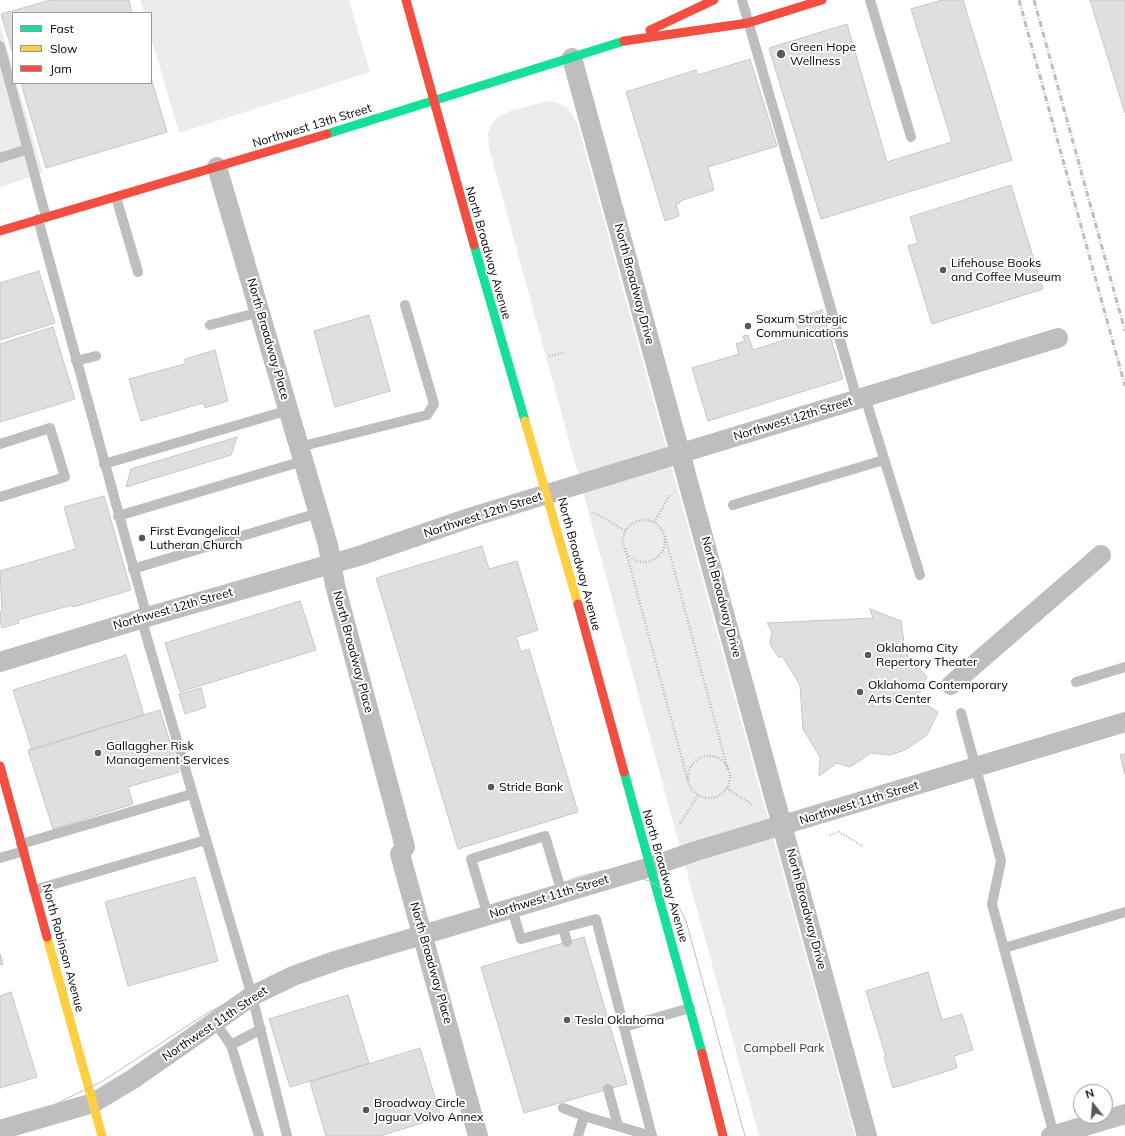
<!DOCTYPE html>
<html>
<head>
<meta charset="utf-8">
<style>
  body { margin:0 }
  #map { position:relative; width:1125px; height:1136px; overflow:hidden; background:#fff; font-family:Mulish,sans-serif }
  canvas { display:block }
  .legend { position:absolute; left:12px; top:12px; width:140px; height:72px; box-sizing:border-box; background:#fff; border:1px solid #999; margin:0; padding:5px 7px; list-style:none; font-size:12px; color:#000 }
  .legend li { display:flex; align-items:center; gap:8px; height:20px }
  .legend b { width:20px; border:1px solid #999 }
  .north { position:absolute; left:1073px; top:1084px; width:40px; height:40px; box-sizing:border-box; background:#fff; border:1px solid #999; border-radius:50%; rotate:343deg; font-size:11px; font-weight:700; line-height:16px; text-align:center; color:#000 }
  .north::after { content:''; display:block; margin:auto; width:14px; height:18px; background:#595959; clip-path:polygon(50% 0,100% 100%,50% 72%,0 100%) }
</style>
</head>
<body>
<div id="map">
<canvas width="1125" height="1136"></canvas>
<ul class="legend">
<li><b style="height:5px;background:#16e098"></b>Fast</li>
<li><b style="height:5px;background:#ffcf43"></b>Slow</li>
<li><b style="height:5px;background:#f24e42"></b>Jam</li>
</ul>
<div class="north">N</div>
</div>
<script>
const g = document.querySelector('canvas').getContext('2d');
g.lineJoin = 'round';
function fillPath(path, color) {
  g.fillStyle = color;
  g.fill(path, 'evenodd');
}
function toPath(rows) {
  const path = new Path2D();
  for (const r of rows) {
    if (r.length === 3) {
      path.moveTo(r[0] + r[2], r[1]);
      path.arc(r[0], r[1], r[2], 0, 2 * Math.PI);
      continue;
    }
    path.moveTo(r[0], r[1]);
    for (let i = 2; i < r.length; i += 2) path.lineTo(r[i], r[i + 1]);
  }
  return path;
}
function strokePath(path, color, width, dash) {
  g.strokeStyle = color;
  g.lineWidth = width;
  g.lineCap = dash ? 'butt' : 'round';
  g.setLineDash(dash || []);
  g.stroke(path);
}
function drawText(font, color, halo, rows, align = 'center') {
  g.font = font + ' Mulish,sans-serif';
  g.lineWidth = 4;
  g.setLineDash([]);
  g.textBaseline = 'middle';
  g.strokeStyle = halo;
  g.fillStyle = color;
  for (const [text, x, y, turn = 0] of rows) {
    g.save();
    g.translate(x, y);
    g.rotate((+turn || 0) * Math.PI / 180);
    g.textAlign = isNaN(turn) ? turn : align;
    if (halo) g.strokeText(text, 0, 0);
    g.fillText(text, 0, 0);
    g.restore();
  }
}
fillPath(toPath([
  [140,0,349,0,370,72,179,133,151,37,151,13,144,13],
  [0,25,13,69,13,83,17,83,43,173,0,187],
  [548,101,556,102,568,108,577,122,855,1136,759,1136,489,148,488,134,490,127,498,117,510,111]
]), '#ececec');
const building = toPath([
  [51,0,129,0,132,13,13,13,13,54,1,14,51,0],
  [942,0,963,0,1012,160,821,219,769,48,847,24,887,162,952,142,911,9,942,0],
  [1090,0,1125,0,1125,113,1090,0],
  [750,59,777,146,708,167,714,190,680,201,680,203,676,204,679,216,665,221,626,92,696,70,698,75,750,59],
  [151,78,167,132,46,168,21,83,151,83,151,78],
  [1011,185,1043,289,932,324,908,246,918,243,910,217,1011,185],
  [39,271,55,323,0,340,0,283,39,271],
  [822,310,843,379,708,421,692,368,739,354,736,344,745,341,743,336,748,335,753,350,800,335,795,318,822,310],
  [369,315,390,391,335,407,314,331,369,315],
  [53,327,75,399,0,422,0,344,53,327],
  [215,350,228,401,205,408,203,403,141,421,129,379,185,364,185,359,215,350],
  [237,437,231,455,126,487,131,469,237,437],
  [104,496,131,590,73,607,72,605,18,620,19,623,2,628,0,620,0,612,2,611,0,571,76,549,64,507,104,496],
  [482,546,489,569,517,561,538,630,516,637,521,652,529,649,578,812,458,849,376,578,482,546],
  [300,601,316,650,180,692,165,643,300,601],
  [870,609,901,621,905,649,904,651,927,677,917,699,938,712,927,735,905,750,890,755,871,753,850,767,837,763,819,776,820,757,803,729,800,685,783,657,778,657,770,644,772,632,767,623,873,618,870,609],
  [126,655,144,715,32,750,13,690,126,655],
  [201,688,206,707,185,714,179,694,201,688],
  [160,710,179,772,128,787,133,804,53,829,28,750,160,710],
  [1125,754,1125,775,1120,755,1125,754],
  [195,877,218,961,128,986,105,902,195,877],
  [584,937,627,1084,524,1113,481,967,584,937],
  [0,954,3,964,0,965,0,954],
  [928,972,942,1020,962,1014,973,1050,954,1056,957,1068,893,1088,884,1057,886,1057,866,991,928,972],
  [11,992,37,1077,0,1088,0,996,11,992],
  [348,995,369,1063,290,1087,269,1019,348,995],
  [420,1048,441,1117,380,1136,326,1136,310,1082,420,1048]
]);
fillPath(building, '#dfdfdf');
strokePath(building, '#c7c7c7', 1);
strokePath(toPath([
  [549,356,564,352],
  [593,512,626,531],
  [644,541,21],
  [654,522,670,495],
  [665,536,728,770],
  [625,548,688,781],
  [709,777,21],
  [726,788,753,805],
  [680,824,698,795],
  [830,835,839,832,864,847]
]), '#b9b9b9', 2.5, [1, 2]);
strokePath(toPath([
  [742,0,857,399],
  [870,0,911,137],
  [0,46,46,217],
  [0,158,28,149],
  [116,197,138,272],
  [38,219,147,617],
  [210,325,260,312],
  [76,361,96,356],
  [865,397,920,575],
  [0,444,50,428,65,477,0,497],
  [299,447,427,415,434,404,405,305],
  [104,464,289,410],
  [733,505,884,460],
  [118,516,303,461],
  [133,569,318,513],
  [141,618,252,996,287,1136],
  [1076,682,1125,667],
  [961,713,1001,861,992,904,1054,1135],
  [21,844,192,794],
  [0,858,24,851],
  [34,890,206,840],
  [512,909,521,939,596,919,652,1136],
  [488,916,471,859,545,836,562,893],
  [563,928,567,942],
  [1004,948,1125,912],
  [214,1021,231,1045,259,1136],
  [624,1027,690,1008],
  [231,1045,261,1029],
  [608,1089,618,1126],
  [563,1108,584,1116],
  [578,1136,584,1116,651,1136]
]), '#bebebe', 10);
strokePath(toPath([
  [572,58,867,1136],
  [217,167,328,545,335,585,405,847,400,854,478,1136],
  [0,662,147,617,359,556,472,517,1058,338],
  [951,685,1101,555],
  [0,1130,93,1103,133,1079,252,996,293,976,335,961,650,867,696,851,1125,722],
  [1051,1136,1125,1114]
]), '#bebebe', 20);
strokePath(toPath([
  [327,134,624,41],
  [474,245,525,421],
  [624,772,702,1053]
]), '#16e098', 9);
strokePath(toPath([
  [525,421,578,604],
  [47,937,102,1136]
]), '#ffcf43', 9);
strokePath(toPath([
  [406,0,474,245],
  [650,30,714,0],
  [624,41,748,23,822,0],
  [0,231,327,134],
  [578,604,624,772],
  [0,766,47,937],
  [702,1053,723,1136]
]), '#f24e42', 9);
strokePath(toPath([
  [0,1127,39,1112,101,1082,209,1012,275,978,333,957,480,913,578,877,605,870,631,873,655,884,666,892,679,907,686,921,745,1136]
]), '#bebebe', 1);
strokePath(toPath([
  [1019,0,1125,386],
  [1034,0,1125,331]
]), '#bebebe', 3, [6, 2, 1, 2]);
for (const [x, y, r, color] of [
  [781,54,5,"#595959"],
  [943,270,4,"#595959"],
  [748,326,4,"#595959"],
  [142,538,4,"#595959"],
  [868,655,4,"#595959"],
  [860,692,4,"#595959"],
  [98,753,4,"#595959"],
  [491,787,4,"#595959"],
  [567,1020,4,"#595959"],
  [366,1110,4,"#595959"]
]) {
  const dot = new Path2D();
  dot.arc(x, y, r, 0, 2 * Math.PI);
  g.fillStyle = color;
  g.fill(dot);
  strokePath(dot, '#fff', 1.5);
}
drawText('12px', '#000', '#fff', [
  ["Green Hope",790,47],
  ["Wellness",790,61],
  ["Lifehouse Books",951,263],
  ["and Coffee Museum",951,277],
  ["Saxum Strategic",756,319],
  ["Communications",756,333],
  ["First Evangelical",150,531],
  ["Lutheran Church",150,545],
  ["Oklahoma City",876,648],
  ["Repertory Theater",876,662],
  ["Oklahoma Contemporary",868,685],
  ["Arts Center",868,699],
  ["Gallaggher Risk",106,746],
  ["Management Services",106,760],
  ["Stride Bank",499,787],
  ["Tesla Oklahoma",575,1020],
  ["Broadway Circle",374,1103],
  ["Jaguar Volvo Annex",374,1117]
], 'left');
drawText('12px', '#000', '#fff', [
  ["Northwest 13th Street",312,126,-17],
  ["North Broadway Avenue",488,253,74],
  ["North Broadway Drive",634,284,75],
  ["North Broadway Place",268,339,74],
  ["Northwest 12th Street",793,419,-17],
  ["Northwest 12th Street",483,515,-18],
  ["North Broadway Avenue",579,564,75],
  ["North Broadway Drive",721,597,75],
  ["Northwest 12th Street",173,609,-16],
  ["North Broadway Place",353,652,75],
  ["Northwest 11th Street",859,803,-17],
  ["North Broadway Avenue",665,876,74],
  ["Northwest 11th Street",549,897,-17],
  ["North Broadway Drive",806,909,75],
  ["North Robinson Avenue",63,948,75],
  ["North Broadway Place",431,963,74],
  ["Northwest 11th Street",215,1024,-34]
]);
drawText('12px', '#333', '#fff', [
  ["Campbell Park",784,1048]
]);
</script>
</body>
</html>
